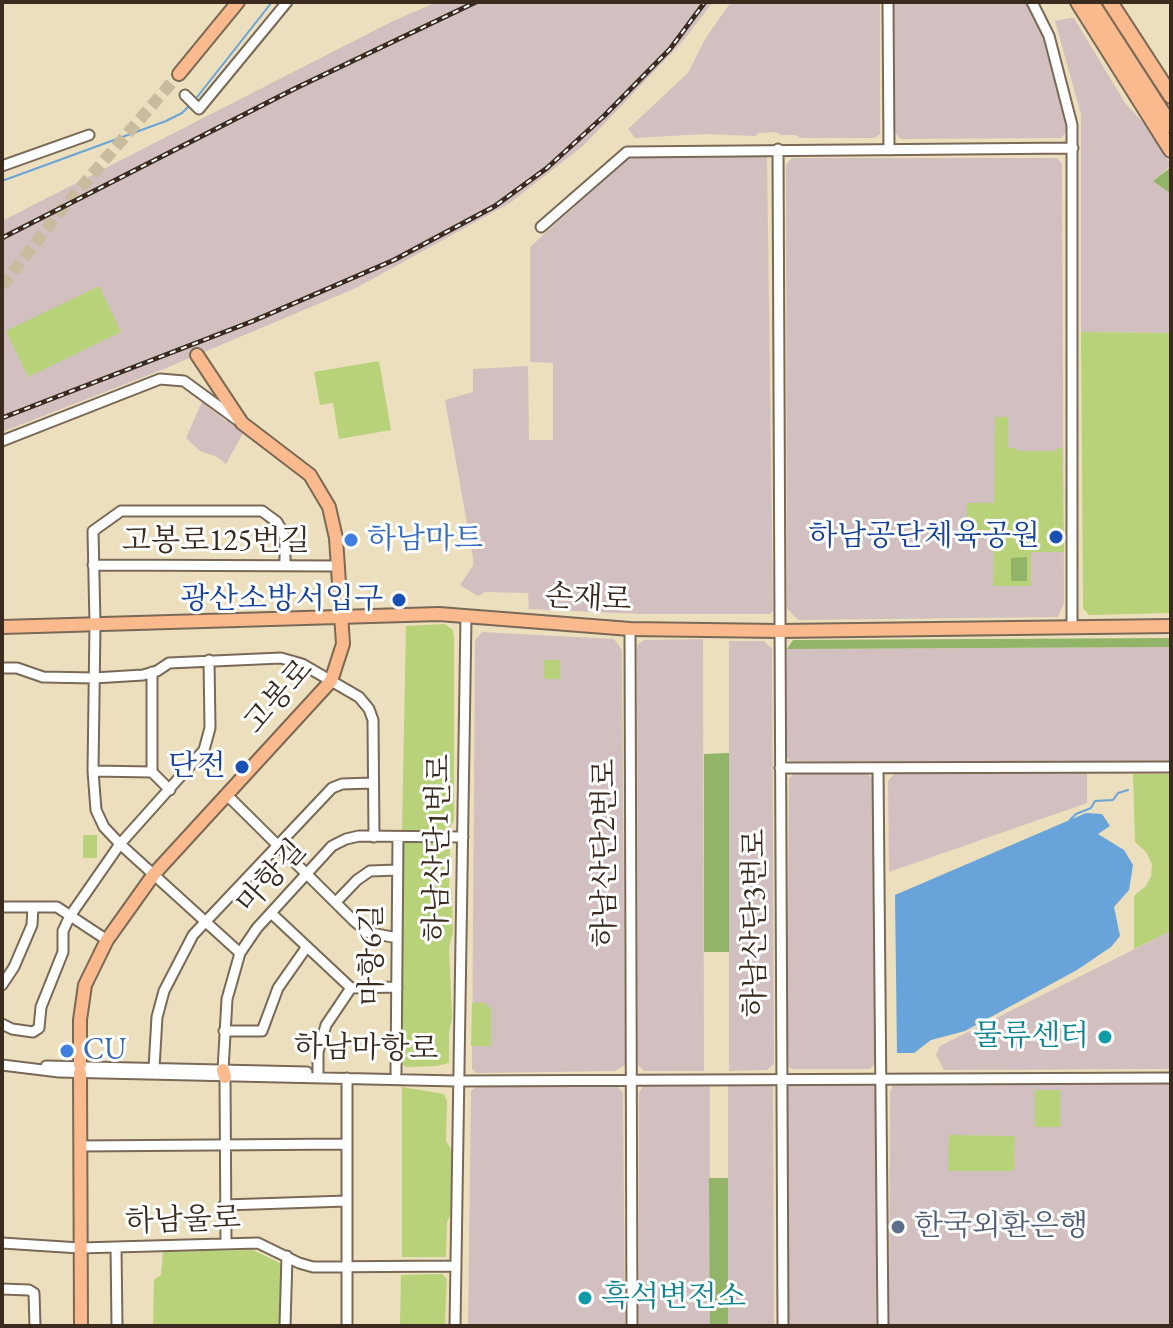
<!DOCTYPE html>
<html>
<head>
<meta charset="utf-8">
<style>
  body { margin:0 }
  #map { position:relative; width:1173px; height:1328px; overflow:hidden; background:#ecdfbd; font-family:"EB Garamond",serif }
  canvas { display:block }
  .frame { position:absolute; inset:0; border:4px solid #3b2a1e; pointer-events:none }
</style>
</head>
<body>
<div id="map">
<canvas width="1173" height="1328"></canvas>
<div class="frame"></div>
</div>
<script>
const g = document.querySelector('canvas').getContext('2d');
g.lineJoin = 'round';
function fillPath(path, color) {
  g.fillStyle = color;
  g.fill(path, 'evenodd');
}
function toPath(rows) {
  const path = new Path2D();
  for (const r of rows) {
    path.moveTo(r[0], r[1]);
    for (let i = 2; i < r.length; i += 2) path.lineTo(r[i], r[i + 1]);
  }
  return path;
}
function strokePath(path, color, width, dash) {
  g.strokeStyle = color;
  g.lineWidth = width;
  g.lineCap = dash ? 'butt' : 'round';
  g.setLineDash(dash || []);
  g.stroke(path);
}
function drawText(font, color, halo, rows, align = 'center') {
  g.font = font + ' "EB Garamond","Noto Serif KR",serif';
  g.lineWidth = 6;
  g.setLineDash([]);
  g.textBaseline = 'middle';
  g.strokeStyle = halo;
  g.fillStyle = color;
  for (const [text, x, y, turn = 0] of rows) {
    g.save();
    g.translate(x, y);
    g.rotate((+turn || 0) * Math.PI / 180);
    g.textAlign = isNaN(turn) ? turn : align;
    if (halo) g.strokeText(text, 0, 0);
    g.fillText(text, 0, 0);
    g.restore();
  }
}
fillPath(toPath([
  [437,2,713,2,683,41,584,145,510,203,356,288,159,371,2,432,2,221,391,22],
  [731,2,880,2,880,134,875,138,800,138,796,135,781,135,776,132,758,133,755,136,706,134,635,138,628,129,688,73,705,39],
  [894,2,1025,2,1043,38,1061,98,1068,128,1066,132,1061,138,901,139,895,133],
  [1070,18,1074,18,1125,103,1148,128,1171,165,1153,181,1171,194,1171,333,1081,332,1081,114,1055,21],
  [767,156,773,611,770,614,641,614,529,609,528,593,485,592,478,596,460,585,473,566,473,557,445,400,473,392,473,369,528,366,529,440,553,440,553,363,530,362,530,247,630,157],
  [792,158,1057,158,1062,164,1064,603,1058,617,798,620,787,608,786,165],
  [202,402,226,421,228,419,244,431,226,464,217,457,200,451,186,438],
  [482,632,614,639,622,650,625,1065,615,1071,476,1073,472,1069,475,640],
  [703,639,704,1071,644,1071,638,1065,637,645,644,640],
  [729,641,764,641,772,649,774,1064,767,1070,729,1071],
  [1171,647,1171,762,790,761,787,757,787,649],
  [1087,772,1087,803,889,872,888,781,895,773],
  [794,774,868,774,875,781,874,1065,870,1069,792,1069,787,1065,789,778],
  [1171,931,1171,1069,944,1070,936,1055,940,1046],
  [736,1084,773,1084,774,1326,728,1326,728,1086],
  [792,1084,873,1084,877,1087,876,1326,788,1326,788,1087],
  [1171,1084,1171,1326,889,1326,890,1092,893,1085],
  [478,1085,618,1087,623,1093,625,1326,468,1326,471,1091],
  [643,1086,710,1086,710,1326,639,1326,639,1093]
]), '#d2bfbf');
fillPath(toPath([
  [99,286,121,332,28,377,6,331],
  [1081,332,1171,333,1171,613,1089,615,1083,608],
  [379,361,391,430,339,439,333,403,320,405,314,372],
  [995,417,1008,417,1008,448,1016,448,1017,451,1056,451,1057,448,1062,448,1064,552,1031,552,1031,586,993,586,994,537,967,536,967,503,994,503],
  [445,624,453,630,454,639,454,820,449,830,402,830,406,626],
  [544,660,560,660,560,679,544,679],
  [1133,774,1171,774,1171,931,1134,949,1134,896,1146,886,1151,876,1152,864,1146,852,1135,842],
  [83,835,97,835,97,858,83,858],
  [408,841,447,843,450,847,449,887,452,891,453,932,449,947,452,1019,449,1032,449,1063,437,1066,406,1067,401,1063,403,844],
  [472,1003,487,1003,487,1007,491,1007,491,1046,471,1046],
  [402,1087,444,1094,447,1101,446,1141,451,1149,451,1214,447,1222,446,1257,402,1257],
  [1035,1090,1060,1090,1060,1127,1035,1127],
  [949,1135,1015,1136,1014,1171,948,1171],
  [253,1250,284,1265,283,1326,153,1326,154,1280,161,1275,163,1252],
  [442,1274,447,1279,445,1320,447,1326,400,1326,401,1275]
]), '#b7d278');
fillPath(toPath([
  [1171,167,1171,194,1153,181],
  [1027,557,1027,581,1011,581,1011,558],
  [1171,638,1171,647,787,649,793,640],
  [729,753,729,952,704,952,704,754],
  [709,1178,728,1178,728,1326,710,1326]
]), '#91b468');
fillPath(toPath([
  [1086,813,1102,814,1110,826,1098,834,1124,850,1133,865,1129,890,1114,907,1120,936,1111,947,1077,970,965,1031,931,1040,914,1053,897,1053,895,895]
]), '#68a4d9');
strokePath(toPath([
  [194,101,272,2],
  [2,181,166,121,182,113,189,106],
  [1070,820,1076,814,1091,808,1095,801,1113,800,1118,793,1128,790]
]), '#68a4d9', 2);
strokePath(toPath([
  [2,286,58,214,179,74]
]), '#c9bb9d', 12, [12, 6]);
const minor = toPath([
  [888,2,889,150],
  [1032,2,1049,36,1072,125,1072,628],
  [185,95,199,109,287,2],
  [778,149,783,1326],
  [2,166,89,135],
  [541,227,627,152,1073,148],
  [2,441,160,379,184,381,236,419],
  [93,565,339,566],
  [630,629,632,1326],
  [2,668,17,668,43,677,94,678,143,675,157,671,169,663,281,658,302,664,359,697,369,709,373,720,374,837],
  [152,672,152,772,170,790],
  [780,768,1171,767],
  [878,769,883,1326],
  [93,771,152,772],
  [227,795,353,920,367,932,397,938],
  [336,902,357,880,370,871,397,870],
  [2,907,57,907,107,940],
  [271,913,351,988,397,987],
  [240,953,120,844,104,827,96,810,93,771,95,624,93,531,121,511,262,511,277,522,281,529,285,538,285,566],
  [2,985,14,967,32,925,33,907],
  [2,1024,12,1029,33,1032,39,1028,41,1007,63,952,63,931,70,916,120,844,204,750,210,728,209,660],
  [224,1031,262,1031,278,988,306,948],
  [2,1065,59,1072,457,1081,1171,1078],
  [46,1066,307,1072],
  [154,1068,157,1017,164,991,193,935,332,788,342,784,372,783],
  [223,1070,227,999,240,953,257,928,332,846,346,839,359,836,463,837],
  [318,1072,318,1052,326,1025,351,988],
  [396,1073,398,837],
  [225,1077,226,1243],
  [347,1078,347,1326],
  [80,1146,347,1144],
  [224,1205,347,1201],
  [2,1243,80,1248,258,1243,299,1263,313,1267,456,1266],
  [116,1247,117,1326],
  [2,1289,29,1290,34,1293,35,1326],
  [285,1326,287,1256],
  [455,1326,466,617]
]);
const major = toPath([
  [179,74,238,2],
  [2,627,439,614,630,629,779,631,1171,626],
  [80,1065,80,1020,85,985,107,940,154,874,331,681,343,644,336,538,329,507,310,475,242,423,197,355],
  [223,1070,225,1077],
  [80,1073,81,1326]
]);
const highway = toPath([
  [1078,2,1171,150],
  [1091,2,1171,126],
  [1110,2,1171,96]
]);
strokePath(minor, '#796956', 13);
strokePath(major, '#796956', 16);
strokePath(highway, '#796956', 18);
strokePath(minor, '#fff', 9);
strokePath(major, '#fbba8d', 12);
strokePath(highway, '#fbba8d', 14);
const rail = toPath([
  [2,238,296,88,476,2],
  [2,418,253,321,394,260,495,206,547,168,604,116,670,49,705,2]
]);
strokePath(rail, '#3b2a1e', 5);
strokePath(rail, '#fff', 2, [6]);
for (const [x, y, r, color] of [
  [1056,537,8,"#1a4fb4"],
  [351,540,8,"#3f7fe0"],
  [399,600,8,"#1a4fb4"],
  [242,767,8,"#1a4fb4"],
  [1105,1037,8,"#0f9aa8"],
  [67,1051,8,"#3f7fe0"],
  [898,1227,8,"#5c6f8a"],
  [585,1298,8,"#0f9aa8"]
]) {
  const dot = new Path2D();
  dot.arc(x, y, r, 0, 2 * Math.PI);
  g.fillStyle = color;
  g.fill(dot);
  strokePath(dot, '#fff', 3);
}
drawText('30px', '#164399', '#fff', [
  ["하남공단체육공원",1040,537],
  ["광산소방서입구",383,600],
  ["단전",226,767]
], 'right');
drawText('30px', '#366cbe', '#fff', [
  ["하남마트",367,540],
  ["CU",83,1051]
], 'left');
drawText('30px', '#3b2a1e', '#fff', [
  ["고봉로125번길",216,542],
  ["손재로",588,599,3],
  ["고봉로",279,697,-49],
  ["하남산단1번로",439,848,-89],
  ["하남산단2번로",606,853,-90],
  ["마항길",272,877,-48],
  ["하남산단3번로",756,923,-90],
  ["마항6길",373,955,-90],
  ["하남마항로",366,1049,1],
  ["하남울로",183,1221,-2]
]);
drawText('30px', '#0d838f', '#fff', [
  ["물류센터",1089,1037],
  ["흑석변전소",601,1298,"left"]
], 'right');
drawText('30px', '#4e5e75', '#fff', [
  ["한국외환은행",914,1227]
], 'left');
</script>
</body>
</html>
